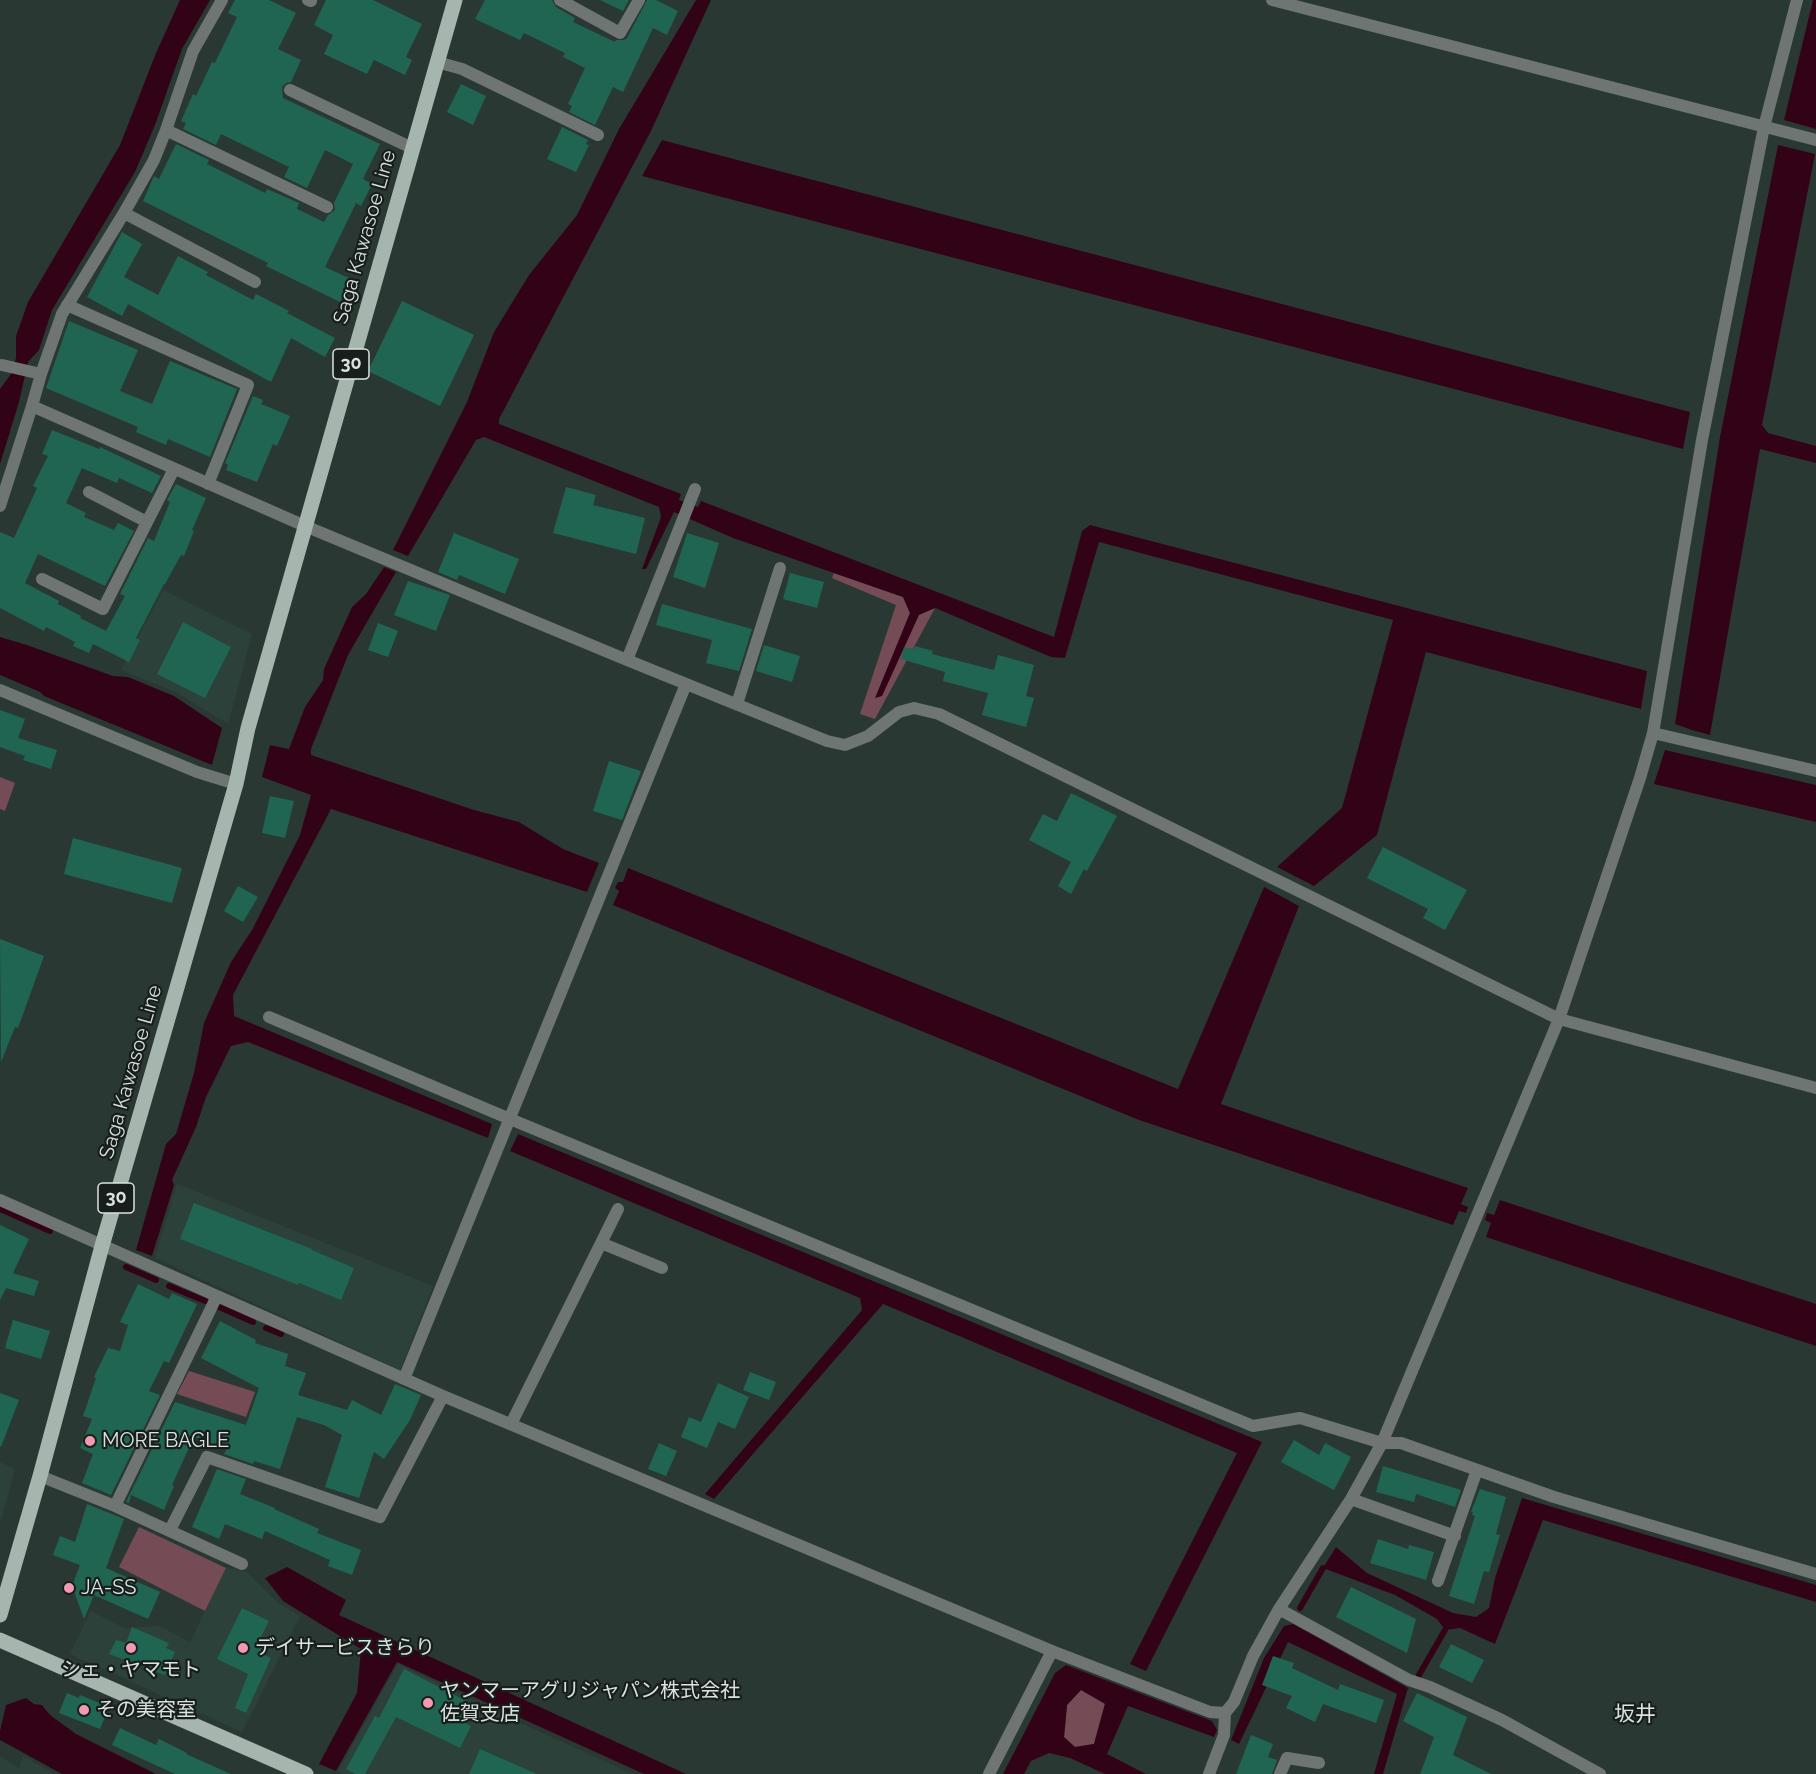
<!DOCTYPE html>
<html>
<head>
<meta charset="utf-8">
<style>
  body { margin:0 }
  canvas { display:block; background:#2a3833 }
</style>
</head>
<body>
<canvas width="1816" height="1774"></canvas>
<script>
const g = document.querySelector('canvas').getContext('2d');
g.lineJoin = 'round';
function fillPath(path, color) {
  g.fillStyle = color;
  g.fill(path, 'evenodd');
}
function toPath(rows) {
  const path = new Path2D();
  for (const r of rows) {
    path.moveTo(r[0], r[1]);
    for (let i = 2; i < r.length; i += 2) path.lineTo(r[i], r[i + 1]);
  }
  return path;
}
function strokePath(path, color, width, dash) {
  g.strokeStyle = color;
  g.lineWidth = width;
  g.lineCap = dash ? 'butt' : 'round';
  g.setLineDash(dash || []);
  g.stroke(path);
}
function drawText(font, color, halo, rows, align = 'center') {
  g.font = font + ' Raleway,"Noto Sans JP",sans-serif';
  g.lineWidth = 4.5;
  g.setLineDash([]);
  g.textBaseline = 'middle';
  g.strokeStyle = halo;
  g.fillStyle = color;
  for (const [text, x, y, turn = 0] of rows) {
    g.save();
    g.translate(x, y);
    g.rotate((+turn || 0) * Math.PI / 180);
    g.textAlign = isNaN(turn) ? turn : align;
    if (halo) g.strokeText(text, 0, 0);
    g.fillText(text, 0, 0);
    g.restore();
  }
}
fillPath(toPath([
  [163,590,252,634,228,724,176,692,121,670],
  [177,1184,433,1286,400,1370,155,1258],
  [0,1462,15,1469,0,1524],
  [226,1568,247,1572,278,1603,300,1616,242,1732,70,1654,91,1611,124,1628,159,1626,190,1642],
  [398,1664,538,1731,632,1774,344,1774,338,1771],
  [0,1756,19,1768,23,1756,55,1774,0,1774]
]), '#2b4139');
fillPath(toPath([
  [834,573,903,597,910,613,876,697,882,695,919,614,935,608,875,719,860,714,896,605,832,578],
  [0,777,15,783,5,811,0,809],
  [189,1371,255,1392,246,1417,177,1394],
  [139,1527,226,1568,205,1611,119,1567],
  [1081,1690,1105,1703,1094,1744,1075,1747,1064,1738,1067,1705]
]), '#754b56');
fillPath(toPath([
  [180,0,210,0,182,49,155,125,135,172,52,310,39,350,28,362,19,402,0,464,0,389,11,374,16,358,16,336,28,302,120,145,156,53],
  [696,0,711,0,651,131,499,419,499,424,681,494,679,500,698,507,701,501,1054,637,1082,531,1090,525,1647,671,1641,709,1426,652,1377,835,1314,886,1277,867,1342,808,1393,620,1099,542,1065,658,1051,657,935,608,919,615,882,696,875,698,910,613,903,597,733,538,674,512,646,569,642,569,661,517,659,507,484,437,476,440,408,556,393,550,467,402,494,332,529,275,577,215,619,129],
  [1813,0,1816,0,1816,129,1784,120],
  [662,140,1690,412,1683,449,642,176],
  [1778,145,1815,154,1762,425,1768,433,1816,446,1816,463,1760,449,1710,735,1692,730,1675,724,1720,437],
  [384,567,396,572,348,655,311,749,311,755,474,810,519,822,563,849,599,863,587,892,331,809,233,995,234,1016,492,1124,488,1138,248,1042,231,1046,206,1097,196,1127,172,1180,174,1185,152,1256,136,1250,166,1144,176,1134,194,1073,204,1023,231,962,252,930,300,835,311,795,262,777,270,745,289,749,305,707,323,680,324,669,352,607,366,594],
  [0,637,27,645,113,676,128,677,174,696,222,728,212,765,44,696,40,692,0,675],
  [1665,750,1816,785,1816,822,1654,784],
  [628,868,1178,1089,1264,887,1299,906,1221,1104,1468,1188,1461,1204,1468,1207,1466,1213,1459,1211,1453,1225,1139,1120,613,905,619,891,615,888,618,882,623,882],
  [518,1134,1262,1442,1146,1671,1130,1664,1237,1453,883,1304,714,1499,705,1494,862,1310,860,1298,510,1151],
  [1500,1200,1816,1304,1816,1346,1486,1237,1491,1223,1485,1220,1487,1213,1494,1215],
  [1522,1498,1816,1585,1816,1602,1543,1520,1495,1644,1460,1628,1445,1630,1437,1619,1395,1595,1323,1568,1336,1547,1367,1573,1453,1613,1476,1617,1489,1608,1495,1578],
  [287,1567,346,1600,339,1615,686,1774,644,1774,397,1662,336,1771,319,1764,357,1693,361,1649,283,1601,265,1578],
  [1293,1624,1408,1688,1383,1774,1374,1774,1397,1694,1288,1642,1239,1744,1231,1740,1264,1658,1284,1626],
  [1066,1665,1212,1721,1217,1730,1214,1737,1128,1706,1107,1754,1146,1774,1105,1774,1070,1758,1049,1753,1031,1761,1024,1774,1003,1774,1055,1673],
  [1081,1690,1105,1704,1094,1744,1075,1747,1064,1737,1067,1705],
  [26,1698,34,1704,42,1705,50,1715,76,1734,156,1774,62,1774,0,1740,0,1731,6,1705]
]), '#320316');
strokePath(toPath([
  [0,1209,50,1231],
  [126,1267,156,1280],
  [169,1286,205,1301],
  [219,1307,253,1322],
  [266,1328,281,1334],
  [1300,1608,1323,1568],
  [1419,1675,1445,1630]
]), '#320316', 6);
fillPath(toPath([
  [235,0,269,0,296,13,278,49,301,60,291,82,286,83,282,87,283,98,380,144,363,179,372,184,361,206,356,203,325,267,351,279,340,302,266,266,268,263,143,201,154,176,159,179,176,144,209,160,207,164,265,193,267,189,299,203,297,209,324,222,328,215,335,210,334,203,353,164,325,150,307,188,284,177,289,167,221,134,216,145,183,129,186,123,181,121,193,94,196,96,212,62,215,63,237,17,228,13],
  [326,0,373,0,422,24,406,57,412,60,405,75,374,60,367,74,324,54,333,35,314,25],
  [485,0,552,0,556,7,575,18,573,22,615,42,616,40,624,40,627,38,647,0,656,0,678,11,667,35,653,28,623,92,613,87,595,125,569,112,572,106,568,104,585,68,563,57,565,53,524,33,520,40,475,19],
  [600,0,629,0,623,11],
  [461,84,486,96,473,125,447,112],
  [562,127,588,140,586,144,589,145,576,172,547,159],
  [122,232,142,244,124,277,158,295,178,256,208,272,206,275,253,300,256,294,289,311,287,313,335,338,325,357,291,338,271,382,128,304,122,316,87,297],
  [402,301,474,335,440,406,368,371],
  [69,321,138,350,120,391,152,404,170,361,237,389,210,457,168,439,166,445,136,432,138,427,46,388],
  [253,396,263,400,261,404,290,416,277,446,273,444,257,482,226,470,228,465,225,463],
  [52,430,99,449,100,447,161,476,152,493,119,478,117,483,82,468,66,503,86,513,84,517,114,530,118,523,134,531,105,586,38,554,25,583,59,601,58,604,81,616,80,618,106,631,125,596,120,594,148,538,154,541,170,502,167,500,176,484,206,498,192,530,194,531,184,556,181,555,165,584,164,584,136,638,140,640,129,662,93,644,89,653,73,646,75,642,46,627,44,631,0,608,0,532,14,538,37,488,33,486,48,456,42,454],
  [566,487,596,495,593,505,645,518,636,554,553,533],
  [454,533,519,559,505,594,459,575,457,580,438,572],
  [687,533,719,543,705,588,673,577],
  [790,573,824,582,817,608,783,599],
  [408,581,450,595,436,631,394,615],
  [662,604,752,629,739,671,706,663,712,640,656,625],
  [183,622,231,647,205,698,157,674],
  [378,623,398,631,388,657,368,650],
  [764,645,800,656,792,682,756,671],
  [915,646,933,651,932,654,994,670,998,655,1034,665,1026,696,1034,698,1026,727,982,715,988,693,943,681,945,672,901,659,904,647,914,649],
  [0,710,25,719,18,738,57,750,51,769,23,760,25,756,0,747],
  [609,761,641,771,622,820,593,811],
  [1071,793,1117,816,1087,871,1084,869,1071,894,1058,886,1071,862,1029,840,1043,814,1057,821],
  [270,796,294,801,285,838,262,833],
  [73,838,182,868,172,903,64,874],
  [1383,847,1467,890,1445,930,1423,918,1428,909,1367,878],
  [238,886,258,897,243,922,224,911],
  [0,939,44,956,18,1028,15,1027,1,1062],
  [194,1203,312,1249,312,1250,354,1268,341,1300,299,1283,298,1285,180,1239],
  [0,1225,29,1239,13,1273,39,1281,34,1296,6,1288,0,1300],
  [138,1284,169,1299,172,1293,197,1304,169,1363,164,1361,149,1391,160,1395,111,1495,82,1483,93,1454,80,1448,92,1419,83,1416,96,1378,94,1377,108,1348,120,1351,128,1325,120,1322],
  [13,1320,50,1331,41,1359,5,1348],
  [220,1321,256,1340,255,1343,288,1354,285,1366,306,1373,298,1395,347,1410,352,1400,381,1415,395,1384,421,1395,410,1420,384,1459,374,1452,359,1498,325,1487,342,1435,324,1425,297,1417,280,1469,254,1461,253,1464,224,1454,227,1449,194,1437,172,1485,174,1486,164,1510,131,1495,129,1503,126,1502,175,1402,246,1425,259,1388,201,1358],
  [750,1372,776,1382,769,1400,743,1390],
  [718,1383,749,1397,735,1429,718,1422,707,1448,681,1437,689,1417,701,1422],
  [0,1393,19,1400,1,1447,0,1446],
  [1294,1440,1319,1455,1325,1443,1351,1457,1334,1490,1281,1462],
  [659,1443,677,1451,666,1476,648,1469],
  [1383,1466,1461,1490,1455,1507,1416,1494,1414,1502,1376,1492],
  [217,1469,246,1479,240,1494,275,1508,274,1509,319,1529,317,1533,361,1550,352,1575,328,1566,330,1560,265,1531,262,1539,225,1524,219,1539,192,1527],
  [1480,1489,1506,1497,1496,1534,1500,1535,1489,1572,1484,1571,1474,1604,1449,1596,1475,1516,1472,1515,1473,1512,1471,1512],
  [87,1504,124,1519,106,1568,160,1592,148,1619,94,1595,84,1619,72,1586,80,1565,53,1555,60,1536,75,1542],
  [1378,1539,1408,1549,1409,1545,1434,1552,1426,1580,1370,1563],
  [1351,1587,1416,1619,1407,1653,1336,1617],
  [242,1608,269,1621,260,1639,267,1643,262,1654,271,1658,246,1713,235,1708,248,1674,217,1659],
  [132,1627,169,1643,166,1648,175,1652,165,1675,109,1654,116,1640,126,1643],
  [1451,1644,1484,1660,1472,1683,1439,1667],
  [1273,1656,1294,1663,1292,1668,1338,1690,1340,1684,1384,1700,1376,1723,1323,1704,1315,1722,1286,1708,1292,1696,1262,1685],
  [404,1669,470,1703,461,1721,471,1726,460,1748,396,1717,365,1774,355,1774,346,1769,375,1716,379,1718],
  [67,1693,79,1698,80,1695,109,1707,100,1729,59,1713],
  [1417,1693,1467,1717,1453,1755,1491,1774,1420,1774,1434,1737,1403,1721],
  [120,1728,156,1745,159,1739,187,1753,186,1754,231,1774,175,1774,112,1745],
  [1251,1735,1273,1744,1268,1757,1277,1760,1272,1774,1236,1774],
  [480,1749,537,1774,469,1774]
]), '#1f6551');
strokePath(toPath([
  [737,704,780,568]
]), '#6e7572', 12);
strokePath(toPath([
  [308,0,311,1],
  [560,0,620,33,639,0],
  [1272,0,1816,140],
  [437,62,462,69,598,135],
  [290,90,412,148],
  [166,130,327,207],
  [124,213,255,282],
  [67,305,248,385,208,484],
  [2,365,41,374],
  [32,406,305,526,627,660,827,741,845,745,868,736,899,712,914,708,939,714,1559,1019,1816,1088],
  [89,492,147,522],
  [0,506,32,406,41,374,62,314,124,213,154,160,166,130,193,51,222,0],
  [42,579,103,609,174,469],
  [627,660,695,489],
  [0,690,197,772,236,784],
  [1653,733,1816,771],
  [269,1017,510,1119,1253,1426,1300,1418,1382,1443,1401,1443,1554,1497,1816,1574],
  [0,1200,443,1396,1052,1651,1210,1712,1225,1713],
  [601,1243,662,1268],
  [404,1379,686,684],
  [511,1424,618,1209],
  [40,1476,115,1506,242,1564],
  [1351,1499,1455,1536],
  [115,1506,217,1296],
  [170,1530,207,1457,380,1517,443,1396],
  [1438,1581,1477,1470],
  [1279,1609,1409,1680,1430,1687,1502,1720,1600,1774],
  [989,1774,1052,1651],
  [1209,1774,1224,1735,1225,1713,1234,1702,1253,1656,1279,1609,1351,1499,1382,1443,1559,1019,1640,778,1653,733,1702,440,1764,127,1797,0],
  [1280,1774,1287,1758,1319,1763]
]), '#6e7572', 12);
strokePath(toPath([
  [0,1615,40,1476,102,1246,236,784,248,728,455,0],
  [0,1640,306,1774]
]), '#a7b5af', 15);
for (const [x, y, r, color] of [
  [90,1441,6,"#f19ab2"],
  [69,1588,6,"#f19ab2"],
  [131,1648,6,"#f19ab2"],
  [243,1648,6,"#f19ab2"],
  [428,1703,6,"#f19ab2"],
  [84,1710,6,"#f19ab2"]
]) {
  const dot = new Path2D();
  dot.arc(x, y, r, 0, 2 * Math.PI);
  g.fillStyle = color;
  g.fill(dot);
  strokePath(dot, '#171e1b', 2);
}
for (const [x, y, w] of [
  [351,364,36],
  [116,1198,36]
]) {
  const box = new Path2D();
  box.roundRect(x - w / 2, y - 15, w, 30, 4.5);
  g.fillStyle = '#171e1b';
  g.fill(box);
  strokePath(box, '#dae2df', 1.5);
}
drawText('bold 18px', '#dae2df', null, [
  ["30",351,364],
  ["30",116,1198]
]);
drawText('20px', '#dae2df', '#171e1b', [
  ["Saga Kawasoe Line",365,237,-74],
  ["Saga Kawasoe Line",131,1072,-74]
]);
drawText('20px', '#dae2df', '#171e1b', [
  ["MORE BAGLE",102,1441],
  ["JA-SS",81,1588],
  ["デイサービスきらり",255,1648],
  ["シェ・ヤマモト",131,1670,"center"],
  ["ヤンマーアグリジャパン株式会社",440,1691],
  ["佐賀支店",440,1714],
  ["その美容室",96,1710]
], 'left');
drawText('21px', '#dae2df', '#171e1b', [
  ["坂井",1635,1715]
]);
</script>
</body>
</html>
